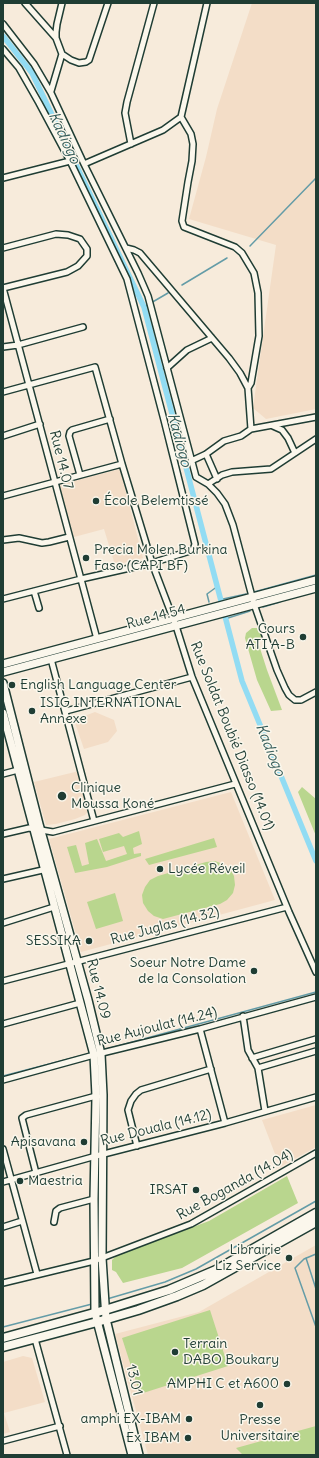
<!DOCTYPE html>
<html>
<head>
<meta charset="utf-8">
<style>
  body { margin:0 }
  #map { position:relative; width:319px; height:1458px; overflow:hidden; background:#f7ebdb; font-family:Delius,sans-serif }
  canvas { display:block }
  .frame { position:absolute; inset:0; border:4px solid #1f3d34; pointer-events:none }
</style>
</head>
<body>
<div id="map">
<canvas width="319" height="1458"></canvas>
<div class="frame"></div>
</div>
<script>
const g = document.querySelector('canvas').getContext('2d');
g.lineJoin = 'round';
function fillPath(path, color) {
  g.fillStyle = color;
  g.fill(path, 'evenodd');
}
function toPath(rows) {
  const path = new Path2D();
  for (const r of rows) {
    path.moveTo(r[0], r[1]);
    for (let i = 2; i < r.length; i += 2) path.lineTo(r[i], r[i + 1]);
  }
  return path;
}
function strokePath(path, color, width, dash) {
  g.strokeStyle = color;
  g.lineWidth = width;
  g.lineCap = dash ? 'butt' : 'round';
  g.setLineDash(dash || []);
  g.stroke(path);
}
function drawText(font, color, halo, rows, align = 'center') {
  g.font = font + ' Delius,sans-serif';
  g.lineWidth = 3;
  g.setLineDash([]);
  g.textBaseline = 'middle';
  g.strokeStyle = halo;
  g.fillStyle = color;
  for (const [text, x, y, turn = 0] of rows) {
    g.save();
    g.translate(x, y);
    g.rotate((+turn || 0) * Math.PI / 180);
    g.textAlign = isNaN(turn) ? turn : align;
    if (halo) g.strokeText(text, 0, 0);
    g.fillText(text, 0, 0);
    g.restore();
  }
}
fillPath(toPath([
  [252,3,316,3,316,409,266,419,253,408,276,245,189,219,206,157,217,109],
  [120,469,143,558,115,565,104,529,74,537,59,485],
  [95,712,114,720,117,731,108,742,84,749,74,720],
  [79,771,89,810,85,815,75,819,56,824,46,825,34,782],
  [231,792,275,900,81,952,49,839],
  [316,1105,316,1147,280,1167,262,1120],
  [316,1245,316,1455,148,1455,115,1334,199,1312],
  [23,1356,32,1358,45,1402,4,1413,10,1432,3,1434,3,1362]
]), '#f3ddc7');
fillPath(toPath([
  [252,628,257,628,261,631,261,638,258,642,267,670,282,710,271,711,257,680,245,638,246,633],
  [302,787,316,799,316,836,298,792],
  [139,831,142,844,133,848,134,854,141,853,141,856,107,867,75,873,67,847,76,845,82,866,89,864,85,843,97,839,106,861,127,854,124,846,103,852,99,839,119,833,123,837],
  [214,838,217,847,149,865,145,859],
  [215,861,223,864,230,869,234,876,235,885,233,893,227,900,220,904,163,919,154,916,148,911,143,903,142,895,145,887,150,880,158,876,206,862],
  [115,893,123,921,96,929,87,902],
  [287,1176,298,1203,182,1268,123,1283,116,1272,112,1270,112,1260,116,1256,209,1221],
  [210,1310,228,1366,140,1394,122,1338],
  [316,1426,316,1455,243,1455,236,1448]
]), '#b9d68e');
strokePath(toPath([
  [250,246,316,178],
  [182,285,227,258],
  [144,307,168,293],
  [254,592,316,575],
  [221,598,223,599,246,594],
  [209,602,207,594,218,586],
  [263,607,280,602],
  [226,620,228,618,250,611],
  [103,1050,316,992],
  [3,1076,84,1055],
  [316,1254,304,1259,295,1268,316,1327],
  [306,1258,316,1289],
  [107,1299,165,1282,196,1269,316,1201],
  [3,1327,92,1304]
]), '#649ca7', 1.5);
strokePath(toPath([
  [3,36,32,73,144,307,242,681,316,861]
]), '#92dcf3', 5.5);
const street = toPath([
  [25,3,56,38],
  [207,3,181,117,191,134,193,144,192,161,188,182,182,221,184,227,235,247,242,253,254,273,258,293,259,336,251,383,248,388],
  [3,24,34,64,51,93,84,164,138,273,148,296,196,477,208,484,217,493,225,504,233,525,254,604,277,670,285,688,289,695,295,700,301,700,316,692],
  [3,49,19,68,39,103,70,161,127,279,164,420,195,544,193,550,152,563,81,579,3,599],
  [62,54,71,60,79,63,86,62,89,60,108,3],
  [51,91,62,54,56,38,56,32,57,24,62,3],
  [131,144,125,113,127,102,154,3],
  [84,164,163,130,181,117],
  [3,178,70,161],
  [3,248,56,234,68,235,80,239,87,249,87,256,78,266,67,272,3,288],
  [126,248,134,250,140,253,229,358,240,373,248,388,251,429],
  [3,288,97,639],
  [3,347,18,345,83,327],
  [167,368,187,350,212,338],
  [3,392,95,367,122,464,152,563,176,626,192,677,289,912,316,972],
  [273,426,282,430,288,438,295,453],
  [3,436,40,424],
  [206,454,217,479],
  [191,461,206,454,224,441,241,436,251,429,316,417],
  [80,475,69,436,70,432,72,430,110,419],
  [208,484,222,475,232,472,271,469,316,439],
  [3,496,122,464],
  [3,540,19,538,42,543,49,542,69,537],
  [34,591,39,608],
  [51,659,94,821],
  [66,711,192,677],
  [3,774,18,770],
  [3,834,29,828,53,832,235,784],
  [3,879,47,869],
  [3,923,54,907],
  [3,981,287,907],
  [243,1016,248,1050,258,1068,265,1111],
  [3,1024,80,1003],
  [200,1029,225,1123],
  [252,1058,316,1039],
  [258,1068,316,1051],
  [3,1080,94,1055,200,1029,316,997],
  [137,1146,128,1110,131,1101,136,1094,141,1090,211,1069],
  [3,1149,37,1274],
  [36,1173,22,1118,26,1115,96,1096],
  [3,1182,96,1156,225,1123,316,1097],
  [54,1222,56,1211,60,1208,94,1199],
  [3,1227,22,1221],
  [3,1283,94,1261,191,1224,316,1153],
  [35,1339,67,1455],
  [3,1441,60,1426]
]);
const secondary = toPath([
  [3,664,316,580],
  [3,672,316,588],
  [3,683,39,824,88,1000,101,1054,103,1095,102,1258,106,1319,139,1455],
  [3,713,94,1055,96,1096,94,1199,95,1313,132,1455]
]);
const primary = toPath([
  [3,1338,105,1310,169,1290,216,1270,316,1213],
  [3,1347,97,1322,138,1310,177,1296,203,1285,316,1222]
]);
strokePath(street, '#1f3d34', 8);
strokePath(secondary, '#1f3d34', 10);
strokePath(primary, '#1f3d34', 11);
strokePath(street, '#fbf7ec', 5);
strokePath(secondary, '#fbf7ec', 7);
strokePath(primary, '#fbf7ec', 8);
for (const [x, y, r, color] of [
  [96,501,4,"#1f3d34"],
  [86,558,4,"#1f3d34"],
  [303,637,4,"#1f3d34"],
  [12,685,4,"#1f3d34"],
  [32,711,4,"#1f3d34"],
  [62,796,5,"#1f3d34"],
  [160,869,4,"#1f3d34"],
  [89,941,4,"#1f3d34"],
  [254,971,4,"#1f3d34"],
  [84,1142,4,"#1f3d34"],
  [20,1181,4,"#1f3d34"],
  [196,1190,4,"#1f3d34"],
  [289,1258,4,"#1f3d34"],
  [175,1352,4,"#1f3d34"],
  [287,1384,4,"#1f3d34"],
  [260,1405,4,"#1f3d34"],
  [189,1419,4,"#1f3d34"],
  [188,1438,4,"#1f3d34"]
]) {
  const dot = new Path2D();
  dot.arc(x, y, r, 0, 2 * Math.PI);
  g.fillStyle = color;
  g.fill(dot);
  strokePath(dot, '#fbf7ec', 1.5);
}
drawText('14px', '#1f3d34', '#fbf7ec', [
  ["Rue 14.07",61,460,76],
  ["Rue 14.54",156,617,-15],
  ["Rue Soldat Boubié Diasso (14.01)",232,736,68],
  ["Rue Juglas (14.32)",165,926,-15],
  ["Rue 14.09",98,989,76],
  ["Rue Aujoulat (14.24)",157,1027,-14],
  ["Rue Douala (14.12)",156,1128,-14],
  ["Rue Boganda (14.04)",235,1185,-29],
  ["13.01",134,1380,76]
]);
drawText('14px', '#1f3d34', '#fbf7ec', [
  ["École Belemtissé",104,501,"left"],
  ["Precia Molen Burkina",94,550,"left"],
  ["Faso (CAPI BF)",94,566,"left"],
  ["Cours",295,629],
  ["ATI A-B",295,645],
  ["English Language Center",20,685,"left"],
  ["ISIG INTERNATIONAL",40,703,"left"],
  ["Annexe",40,719,"left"],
  ["Clinique",71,788,"left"],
  ["Moussa Koné",71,804,"left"],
  ["Lycée Réveil",168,869,"left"],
  ["SESSIKA",81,941],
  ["Soeur Notre Dame",246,963],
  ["de la Consolation",246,979],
  ["Apisavana",76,1142],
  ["Maestria",28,1181,"left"],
  ["IRSAT",188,1190],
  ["Librairie",281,1250],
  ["Liz Service",281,1266],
  ["Terrain",183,1344,"left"],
  ["DABO Boukary",183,1360,"left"],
  ["AMPHI C et A600",279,1384],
  ["amphi EX-IBAM",181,1419],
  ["Presse",260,1420,"center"],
  ["Universitaire",260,1436,"center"],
  ["Ex IBAM",180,1438]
], 'right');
drawText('italic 15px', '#365d5a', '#fbf7ec', [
  ["Kadiogo",64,138,65],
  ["Kadiogo",179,440,75],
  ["Kadiogo",270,750,68]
]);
</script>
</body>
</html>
